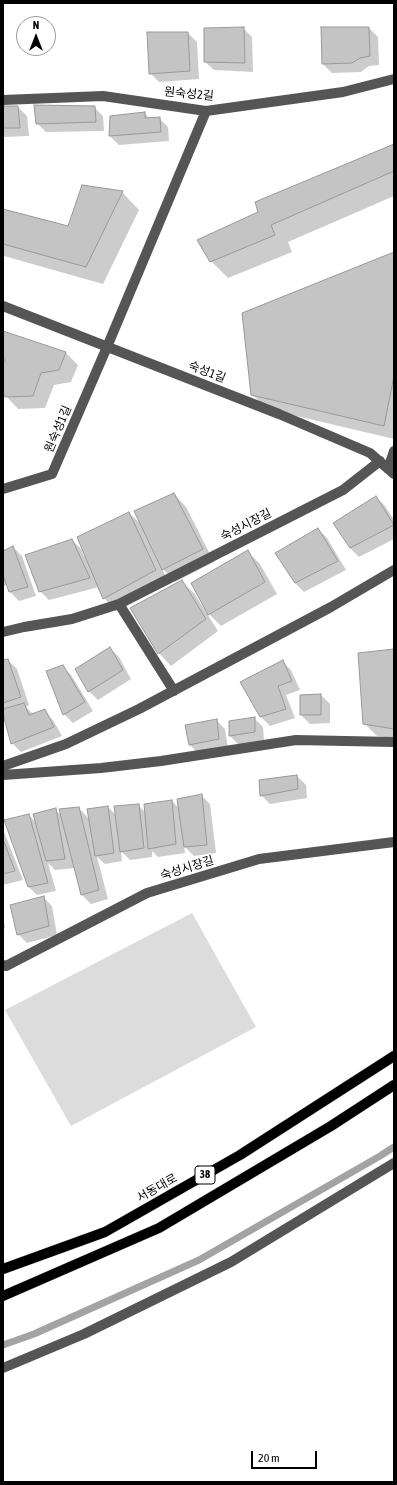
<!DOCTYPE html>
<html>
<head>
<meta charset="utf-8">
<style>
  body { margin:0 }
  #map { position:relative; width:397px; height:1485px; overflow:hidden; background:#fff; font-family:"Asap Condensed",sans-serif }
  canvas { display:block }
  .frame { position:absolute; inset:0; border:4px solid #000; pointer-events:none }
  .north { position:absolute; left:16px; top:16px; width:40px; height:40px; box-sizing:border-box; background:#fff; border:1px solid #999; border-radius:50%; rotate:0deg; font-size:11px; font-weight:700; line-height:16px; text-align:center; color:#000 }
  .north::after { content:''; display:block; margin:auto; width:14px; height:18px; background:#000; clip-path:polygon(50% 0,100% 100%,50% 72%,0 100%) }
  .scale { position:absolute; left:251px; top:1451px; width:66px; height:18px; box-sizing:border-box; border:2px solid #000; border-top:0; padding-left:5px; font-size:12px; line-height:14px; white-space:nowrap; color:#000; -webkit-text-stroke:3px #fff; paint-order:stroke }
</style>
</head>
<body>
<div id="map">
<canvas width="397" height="1485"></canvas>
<div class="frame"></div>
<div class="north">N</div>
<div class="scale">20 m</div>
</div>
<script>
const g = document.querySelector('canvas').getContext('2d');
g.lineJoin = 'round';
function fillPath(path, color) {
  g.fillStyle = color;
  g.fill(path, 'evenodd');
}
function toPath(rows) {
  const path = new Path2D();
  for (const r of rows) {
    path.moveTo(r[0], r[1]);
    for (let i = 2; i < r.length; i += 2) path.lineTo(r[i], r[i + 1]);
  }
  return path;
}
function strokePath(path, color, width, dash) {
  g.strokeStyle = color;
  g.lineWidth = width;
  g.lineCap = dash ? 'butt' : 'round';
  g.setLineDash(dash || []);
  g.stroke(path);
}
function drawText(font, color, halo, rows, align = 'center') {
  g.font = font + ' "Asap Condensed","Noto Sans KR",sans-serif';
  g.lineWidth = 3;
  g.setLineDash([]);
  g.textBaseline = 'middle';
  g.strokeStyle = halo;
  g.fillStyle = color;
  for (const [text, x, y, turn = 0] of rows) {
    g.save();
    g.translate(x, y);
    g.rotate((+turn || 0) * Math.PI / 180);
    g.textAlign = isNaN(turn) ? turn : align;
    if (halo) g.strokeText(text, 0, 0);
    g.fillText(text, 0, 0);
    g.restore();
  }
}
fillPath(toPath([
  [192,913,256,1027,71,1126,5,1010]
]), '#dcdcdc');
fillPath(toPath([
  [243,28,252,37,253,72,214,70,205,62],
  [322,28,369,28,378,37,379,65,369,66,361,72,332,73,323,64],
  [188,33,197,42,199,79,159,82,150,73],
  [3,107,18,107,27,116,29,136,3,137],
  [94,107,103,116,104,131,46,132,37,123],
  [145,113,150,119,159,118,168,127,169,141,119,145,110,136,111,117],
  [394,145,394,196,288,242,292,252,228,278,211,261,260,213],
  [122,192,139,210,103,284,4,256,3,259,3,210,69,228],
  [394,253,394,439,267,409,252,394],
  [3,332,66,353,78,365,71,382,54,385,45,408,18,409,6,396,3,391,3,366,6,360,3,354],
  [174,494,186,507,214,562,175,582,162,568,168,582,116,611,104,598,99,587,49,600,40,591,72,540,81,549,84,556,86,555,129,513,141,524],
  [376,497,385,506,394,520,394,539,359,557,350,548],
  [318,529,327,538,346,570,304,592,295,583,276,553],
  [13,547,22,556,36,596,19,601,10,592,8,585,3,586,3,552],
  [248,552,260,564,277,594,221,626,209,614],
  [181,581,194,593,218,631,171,666,159,653,132,609],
  [110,648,119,657,131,679,98,700,89,691],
  [394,650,394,738,377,736,364,723],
  [8,660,17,669,29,705,26,707,33,714,44,711,53,720,62,736,21,752,12,743,3,710,3,661],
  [282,661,291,670,300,690,286,695,295,718,270,726,261,717,241,682],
  [62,666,71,675,93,711,73,723,64,714],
  [321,695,330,704,330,723,310,724,301,715],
  [255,719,263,727,264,740,239,745,230,736],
  [216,720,225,729,228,748,199,754,190,745,186,726],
  [297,776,306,785,307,798,270,804,261,795],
  [201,795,210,804,216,853,194,856,184,846,185,853,158,857,152,851,152,857,130,860,121,851,122,861,105,864,97,857,108,899,91,904,82,895,75,868,55,870,48,863,56,891,37,895,28,886,29,815,36,823,55,810,62,816,79,808,89,819,108,807,116,815,138,805,146,813,172,801,179,808],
  [3,829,23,880,3,885],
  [43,897,52,906,57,935,27,943,18,934],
  [3,916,5,928,3,929]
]), '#0003');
strokePath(toPath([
  [3,1345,34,1334,199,1260,380,1156,394,1147]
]), '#a3a3a3', 7);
const building = toPath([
  [244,27,245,63,204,62,204,28,244,27],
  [321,27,369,27,370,56,360,58,352,63,322,64,321,27],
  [147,32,188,32,190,71,149,74,147,32],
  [34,105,95,106,96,122,36,124,34,105],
  [3,106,18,106,20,128,3,128,3,106],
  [145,112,145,118,160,117,161,132,109,136,110,116,145,112],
  [394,144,394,171,271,225,275,235,210,262,197,240,258,212,255,202,394,144],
  [82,185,123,191,86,267,3,244,3,209,68,226,82,185],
  [394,252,394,376,384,426,251,395,242,313,394,252],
  [3,331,66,352,59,370,41,373,33,396,5,397,3,393,3,364,5,360,3,357,3,331],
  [174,493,203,549,162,570,134,511,174,493],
  [376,496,394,525,350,548,333,523,376,496],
  [129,512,156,570,103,599,77,537,129,512],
  [318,528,338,561,295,583,275,553,318,528],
  [72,539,90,578,39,592,25,555,72,539],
  [13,546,28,587,9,592,3,575,3,551,13,546],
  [248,550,265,582,208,615,191,583,248,550],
  [182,580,206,619,158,654,130,608,182,580],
  [110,647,123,670,88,692,75,669,110,647],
  [394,649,394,729,363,724,358,653,394,649],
  [8,659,21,697,3,703,3,660,8,659],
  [283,660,292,681,278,686,286,709,260,717,240,682,283,660],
  [63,665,85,702,63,715,46,671,63,665],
  [321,694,321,715,300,715,300,695,321,694],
  [24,703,29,715,45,709,54,727,11,744,3,714,3,709,24,703],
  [255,717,255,732,229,736,229,721,255,717],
  [217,719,219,739,189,745,185,725,217,719],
  [297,775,298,789,260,796,259,780,297,775],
  [202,794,207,845,184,847,177,799,202,794],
  [172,800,176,844,148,849,144,804,172,800],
  [139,804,144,848,120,852,114,806,139,804],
  [108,806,114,853,95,856,87,809,108,806],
  [79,807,99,890,81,895,59,809,79,807],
  [56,808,65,859,46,861,33,814,56,808],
  [29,814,48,883,28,887,4,820,29,814],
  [3,839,15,871,3,874,3,839],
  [44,896,49,926,17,935,10,905,44,896]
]);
fillPath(building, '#c4c4c4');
strokePath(building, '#999', 1);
const major = toPath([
  [3,1269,105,1232,240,1155,394,1056],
  [3,1296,159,1228,331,1126,394,1085]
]);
strokePath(major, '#dbdbdb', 11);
strokePath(toPath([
  [3,100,103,96,206,111,343,92,394,79],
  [3,306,279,414,370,453,394,474],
  [388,469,394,451],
  [3,489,52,474,107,347,206,111],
  [119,604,174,691],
  [3,632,24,627,72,619,119,604,343,490,380,461],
  [3,766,66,744,139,709,331,607,394,570],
  [3,775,101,768,161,761,296,740,394,742],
  [3,965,6,966,147,893,259,859,394,842],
  [3,1368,84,1334,231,1262,394,1163]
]), '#555', 10);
strokePath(major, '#000', 10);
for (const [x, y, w] of [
  [205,1175,20]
]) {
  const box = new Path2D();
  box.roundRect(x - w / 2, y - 9, w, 18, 3);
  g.fillStyle = '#fff';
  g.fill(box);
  strokePath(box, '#000', 1);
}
drawText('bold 11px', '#000', null, [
  ["38",205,1175]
]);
drawText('12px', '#000', '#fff', [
  ["원숙성2길",189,94,5],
  ["숙성1길",207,372,21],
  ["원숙성1길",58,429,-67],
  ["숙성시장길",246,525,-27],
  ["숙성시장길",187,868,-17],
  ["서동대로",157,1188,-30]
]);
</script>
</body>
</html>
